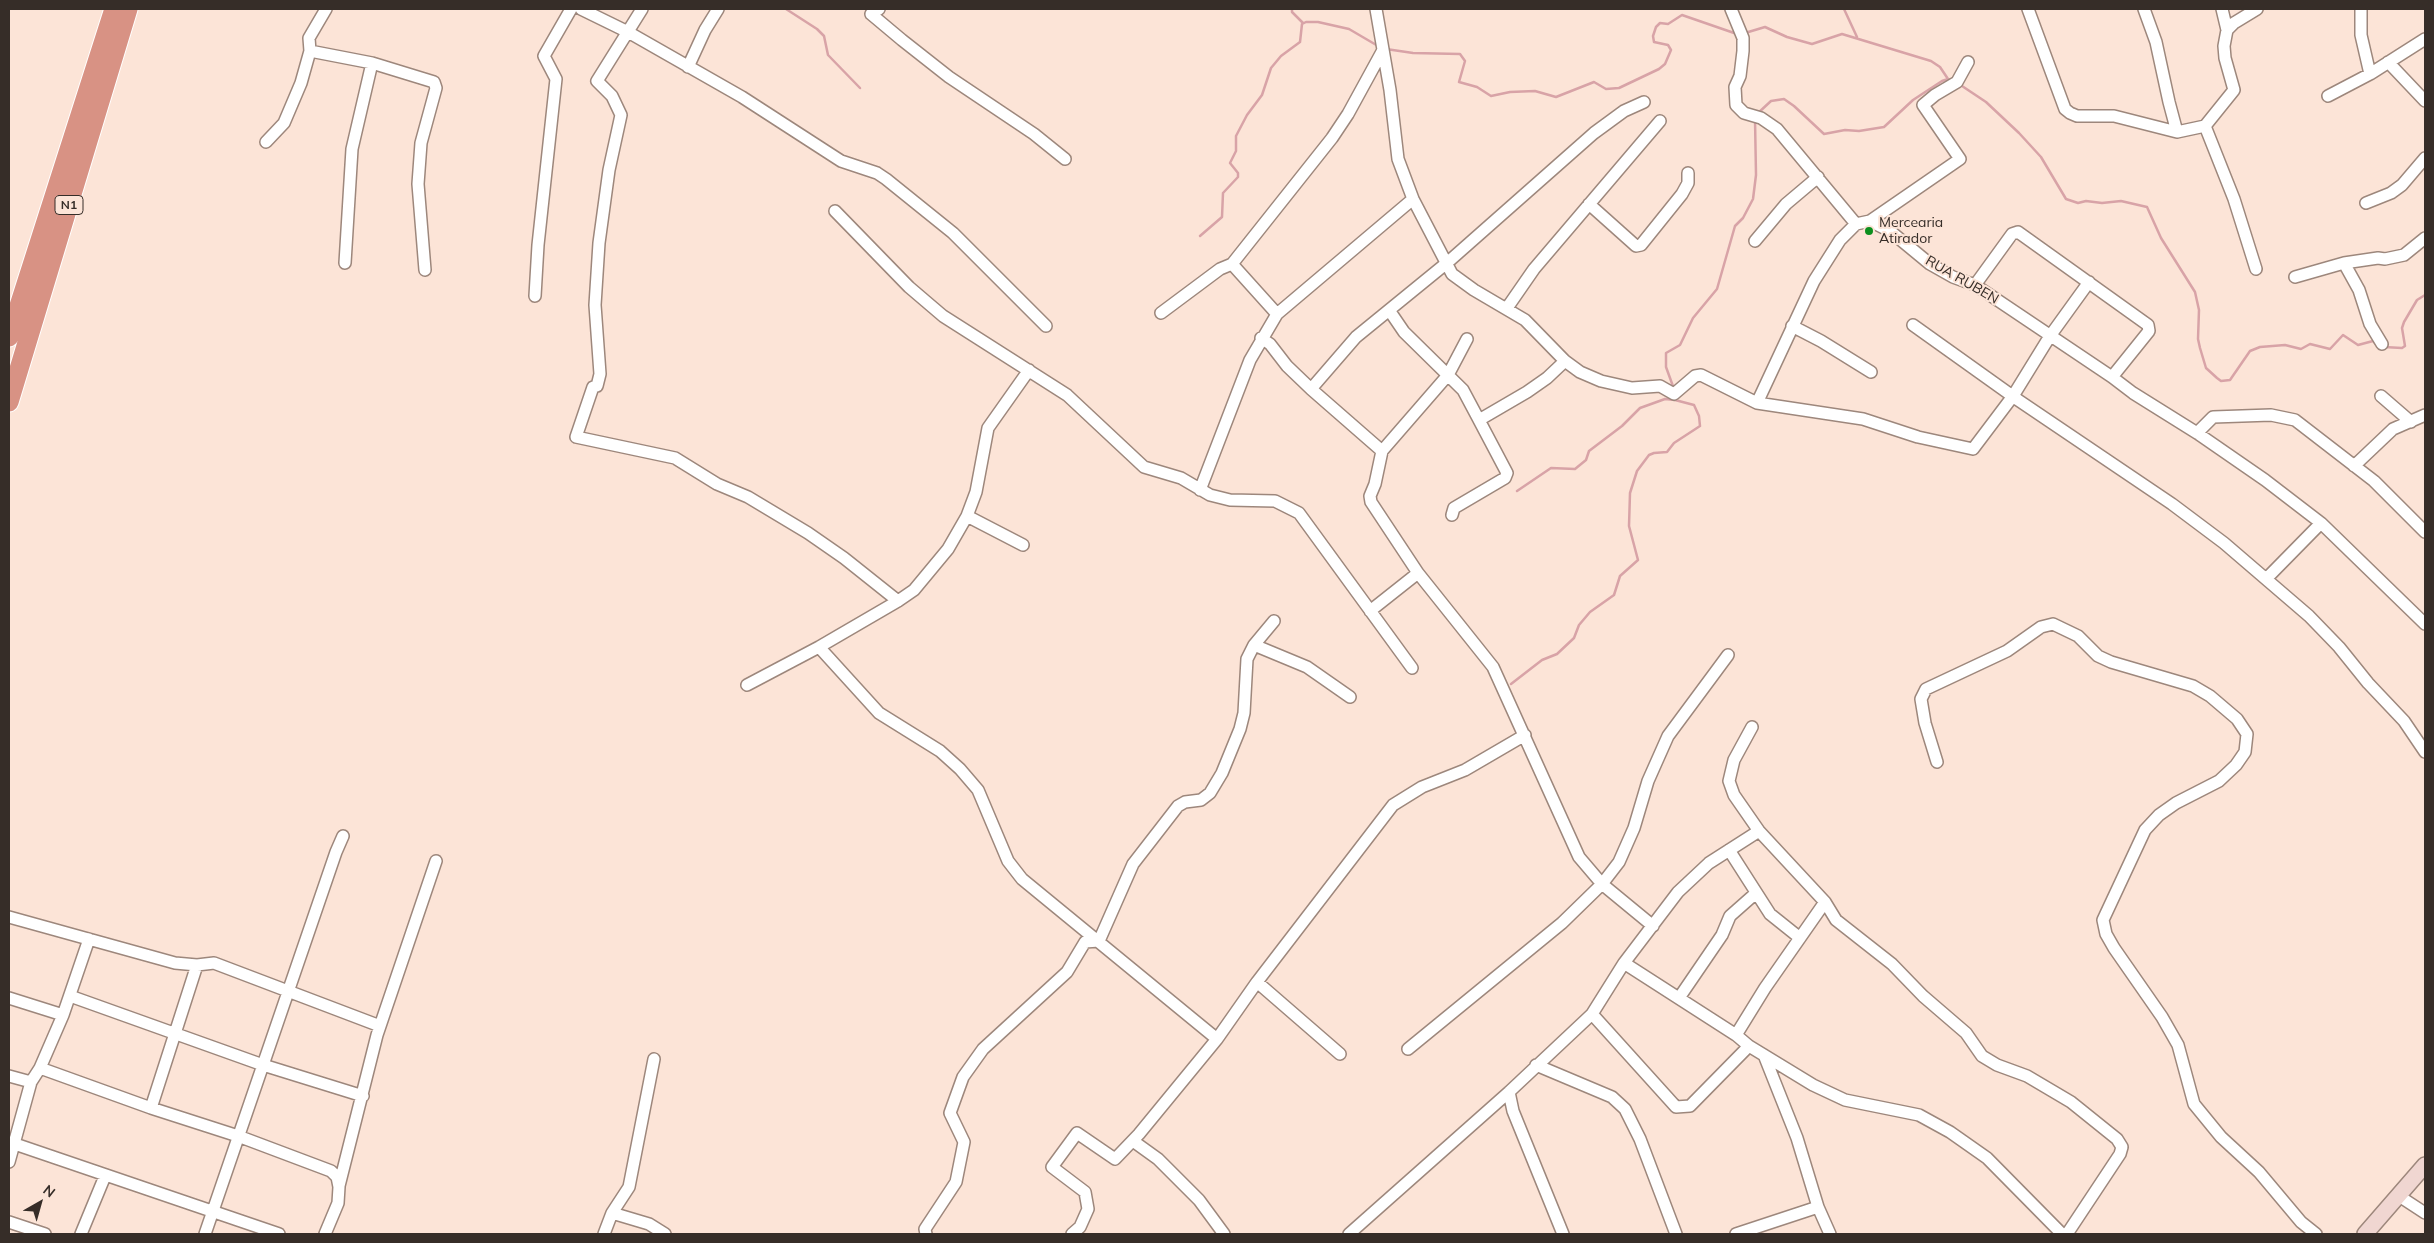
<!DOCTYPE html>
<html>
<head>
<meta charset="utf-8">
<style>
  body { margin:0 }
  #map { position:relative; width:2434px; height:1243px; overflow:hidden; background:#fce4d7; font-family:Mulish,sans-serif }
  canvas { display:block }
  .frame { position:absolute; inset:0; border:10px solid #362d28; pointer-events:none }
  .north { position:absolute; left:15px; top:1178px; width:50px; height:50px; -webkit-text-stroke:4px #fce4d7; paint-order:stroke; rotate:38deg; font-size:14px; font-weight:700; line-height:20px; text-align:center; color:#362d28 }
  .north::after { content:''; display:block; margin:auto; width:18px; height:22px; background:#362d28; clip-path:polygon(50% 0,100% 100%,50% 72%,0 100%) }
</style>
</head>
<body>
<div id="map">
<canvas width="2434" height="1243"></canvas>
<div class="frame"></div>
<div class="north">N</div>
</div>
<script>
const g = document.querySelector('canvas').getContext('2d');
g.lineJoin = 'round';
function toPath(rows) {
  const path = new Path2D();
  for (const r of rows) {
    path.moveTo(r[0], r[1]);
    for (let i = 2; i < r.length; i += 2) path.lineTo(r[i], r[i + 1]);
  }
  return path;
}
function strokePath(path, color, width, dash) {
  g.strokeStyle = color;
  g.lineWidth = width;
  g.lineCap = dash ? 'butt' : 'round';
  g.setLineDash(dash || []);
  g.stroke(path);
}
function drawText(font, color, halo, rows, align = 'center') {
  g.font = font + ' Mulish,sans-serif';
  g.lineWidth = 4;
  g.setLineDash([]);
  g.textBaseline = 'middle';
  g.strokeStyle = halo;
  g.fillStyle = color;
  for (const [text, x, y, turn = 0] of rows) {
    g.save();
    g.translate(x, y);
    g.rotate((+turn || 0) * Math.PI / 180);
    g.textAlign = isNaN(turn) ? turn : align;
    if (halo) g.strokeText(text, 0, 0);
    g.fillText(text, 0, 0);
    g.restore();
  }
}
strokePath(toPath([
  [786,9,817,29,824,36,828,55,860,88],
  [1292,9,1292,12,1303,23],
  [1844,9,1857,37],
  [1745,33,1765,27,1787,37,1812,44,1842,34,1931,61,1940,67,1948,79],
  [1386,49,1413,53,1460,54,1465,61,1459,82,1477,87,1491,96,1510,92,1535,91,1556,97,1594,82,1606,89,1619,88,1659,69,1665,64,1671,50,1668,45,1654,42,1653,36,1656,27,1660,23,1668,24,1682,15,1737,34],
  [1959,84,1986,102,2019,133,2041,157,2066,199,2078,203,2086,201,2102,203,2121,201,2147,207,2161,238,2195,292,2199,310,2198,339,2200,348,2206,368,2217,378,2221,381,2230,380,2250,351,2260,347,2285,345,2301,349,2310,344,2330,349,2343,335,2358,345,2373,341,2376,344],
  [1757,114,1771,101,1784,99,1794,106,1824,134,1845,130,1859,131,1884,127,1913,100,1942,81,1948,79,1951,80],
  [1200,236,1222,217,1223,193,1238,177,1238,173,1230,163,1236,151,1236,136,1247,115,1262,95,1271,68,1281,56,1300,42,1302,24,1306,22,1318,22,1349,29,1378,46],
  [2384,347,2402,348,2405,346,2402,328,2404,322,2417,300,2425,295],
  [1674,389,1666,367,1666,353,1680,345,1693,318,1717,289,1735,226,1743,218,1753,199,1756,175,1755,119],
  [1517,491,1551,468,1575,469,1586,460,1589,451,1622,426,1640,408,1665,399,1675,400,1674,397],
  [1511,684,1542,660,1557,654,1574,638,1579,625,1590,612,1614,595,1620,576,1638,560,1629,526,1630,493,1637,471,1649,455,1654,453,1667,452,1674,443,1700,426,1699,416,1694,405,1675,400]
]), '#d8a3a7', 2.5);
const minor = toPath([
  [581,9,628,32,742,97,841,161,877,173,886,179,953,233,1046,326],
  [642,9,597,81,612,96,621,115,609,170,599,243,595,305,600,374,597,386,593,387,576,437,675,458,717,484,748,497,808,533,844,558,898,601],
  [879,9,871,14,902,40,949,77,1034,134,1065,159],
  [1376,9,1390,90,1398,159,1413,199,1452,274,1474,290,1525,320,1565,361,1580,372,1601,381,1632,388,1660,386,1674,394,1695,376,1701,375,1757,403,1863,419,1918,437,1973,449,2013,396,2050,336,2089,282],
  [1731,9,1743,38,1743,51,1740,76,1735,87,1736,105,1744,113,1761,118,1777,129,1856,224],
  [2028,9,2065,109,2070,113,2077,116,2114,116,2177,132,2205,126,2234,90,2225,58,2224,46,2227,30,2222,9],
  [2144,9,2156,42,2169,102,2177,132],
  [2361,9,2361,35,2370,74],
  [2227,30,2234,23,2257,9],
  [310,51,372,63,434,82,436,88,421,143,418,184,425,270],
  [2388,62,2425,101],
  [688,67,705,30,718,9],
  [2328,96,2370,74,2425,39],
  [2205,126,2234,199,2256,269],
  [266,142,284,123,301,83,310,51,309,38,326,9],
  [2366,203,2391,193,2402,185,2425,158],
  [1589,204,1636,246,1641,245,1682,194,1688,183,1688,173],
  [835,211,909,287,943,316,1067,395,1144,467,1181,478,1210,495,1230,500,1275,501,1299,513,1412,668],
  [1870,221,1890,231,1930,264,1953,277,1975,285,2112,377,2133,393,2197,433,2265,480,2321,523,2425,624],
  [1755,241,1786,204,1818,177],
  [345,263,352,149,372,63],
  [2344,263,2359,290,2370,324,2382,344],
  [1232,264,1277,314],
  [2295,277,2344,263,2378,258,2385,259,2404,255,2425,238],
  [1975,285,2012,234,2018,232,2148,325,2149,331,2112,377],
  [535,296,538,245,556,79,544,56,571,9],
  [1507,308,1534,269,1660,121],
  [1389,310,1404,332,1463,390,1479,420,1527,392,1547,378,1565,361],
  [1161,313,1220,269,1232,264,1332,138,1348,114,1383,50],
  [1913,325,2018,400,2172,504,2224,543,2309,616,2339,647,2368,683,2404,721,2425,752],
  [1792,326,1821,341,1871,372],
  [1261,338,1270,344,1287,366,1311,389,1382,451,1375,484,1370,496,1371,502,1418,573,1493,667,1579,857,1602,884,1653,926],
  [1311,389,1356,337,1448,262,1594,133,1624,111,1644,102],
  [2381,396,2411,422],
  [1757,403,1814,281,1840,240,1856,224,1870,221,1960,159,1923,105,1935,95,1957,82,1968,62],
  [2197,433,2213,417,2271,415,2295,420,2374,481,2425,532],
  [1382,451,1448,375,1467,339],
  [2354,466,2393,429,2425,415],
  [1200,490,1250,360,1277,314,1413,199],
  [1452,515,1454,508,1505,478,1507,473,1479,420],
  [967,516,1023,545],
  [2266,579,2321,523],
  [1370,611,1418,573],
  [1254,645,1307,667,1350,697],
  [819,647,879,713,940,751,960,769,978,790,1008,861,1022,879,1217,1039],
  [747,685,819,647,898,601,914,590,948,549,967,516,976,492,988,428,1029,370],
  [1752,727,1734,760,1729,781,1734,795,1759,831,1825,902,1836,920,1892,964,1923,996,1966,1033,1982,1056,1997,1065,2027,1076,2071,1102,2117,1139,2122,1147,2120,1154,2067,1234],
  [1937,762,1925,723,1921,699,1926,689,2007,651,2041,627,2053,624,2078,636,2098,656,2111,662,2193,686,2210,696,2237,719,2247,734,2245,752,2236,765,2219,781,2176,803,2159,815,2145,830,2103,920,2106,934,2114,948,2162,1017,2178,1045,2194,1104,2221,1137,2259,1172,2301,1222,2316,1234],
  [1729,850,1770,914,1800,938],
  [9,917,175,963,197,965,214,963,380,1026],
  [1624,963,1736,1035,1749,1046,1813,1085,1845,1100,1919,1115,1950,1132,1987,1158,2062,1234],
  [1257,982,1340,1054],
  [70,996,263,1065,363,1096],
  [9,998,63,1015],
  [1679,998,1722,935,1730,916,1756,893],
  [1592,1014,1676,1107,1690,1106,1749,1046],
  [1736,1035,1765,988,1825,902],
  [1408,1049,1562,923,1602,884,1619,862,1634,828,1648,781,1668,736,1728,655],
  [1764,1055,1797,1138,1818,1207,1830,1234],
  [1536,1065,1612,1097,1625,1109,1640,1139,1676,1234],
  [40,1068,151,1108,238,1136,331,1171,337,1177,339,1187,338,1203,325,1234],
  [9,1076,31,1082],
  [1509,1092,1513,1111,1563,1234],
  [151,1108,197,965],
  [1133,1141,1158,1159,1199,1200,1224,1234],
  [9,1142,279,1234],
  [9,1162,31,1082,40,1068,63,1015,89,939],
  [339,1186,377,1035,436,861],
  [2399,1196,2425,1213],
  [612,1213,649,1224,665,1234],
  [9,1222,45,1234],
  [81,1234,105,1176],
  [205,1234,336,852,343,836],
  [604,1234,612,1213,629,1187,654,1059],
  [926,1234,925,1229,956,1182,964,1142,950,1113,963,1077,983,1049,1067,972,1085,942,1099,941,1133,864,1178,806,1185,802,1201,800,1210,793,1222,773,1240,729,1244,713,1247,659,1254,645,1274,621],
  [1072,1234,1080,1227,1088,1209,1085,1192,1052,1167,1077,1133,1115,1159,1139,1134,1217,1039,1257,982,1393,805,1422,787,1465,770,1525,735],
  [1349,1234,1509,1092,1592,1014,1624,963,1678,892,1709,863,1759,831],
  [1736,1234,1818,1207]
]);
const secondary = toPath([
  [2365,1234,2425,1165]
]);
const trunk = toPath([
  [9,337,114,9],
  [9,402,128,9]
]);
strokePath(minor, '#9d877c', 14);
strokePath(secondary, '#9d877c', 18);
strokePath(trunk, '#fff', 21);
strokePath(minor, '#fff', 11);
strokePath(secondary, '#f0d6d1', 15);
strokePath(trunk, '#d89284', 19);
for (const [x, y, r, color] of [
  [1869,231,5,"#0c8f1e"]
]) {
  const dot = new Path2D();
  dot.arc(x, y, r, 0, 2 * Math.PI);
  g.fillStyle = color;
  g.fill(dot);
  strokePath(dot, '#fce4d7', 2);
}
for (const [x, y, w] of [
  [69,205,28]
]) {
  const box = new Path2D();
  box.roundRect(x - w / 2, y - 9.5, w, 19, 4);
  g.fillStyle = '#fce4d7';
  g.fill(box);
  strokePath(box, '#362d28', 1);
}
drawText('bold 12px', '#362d28', null, [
  ["N1",69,205]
]);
drawText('14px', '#362d28', '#fce4d7', [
  ["Mercearia",1879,223],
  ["Atirador",1879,239]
], 'left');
drawText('14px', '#362d28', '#fce4d7', [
  ["RUA RUBEN",1962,280,30]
]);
</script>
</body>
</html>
